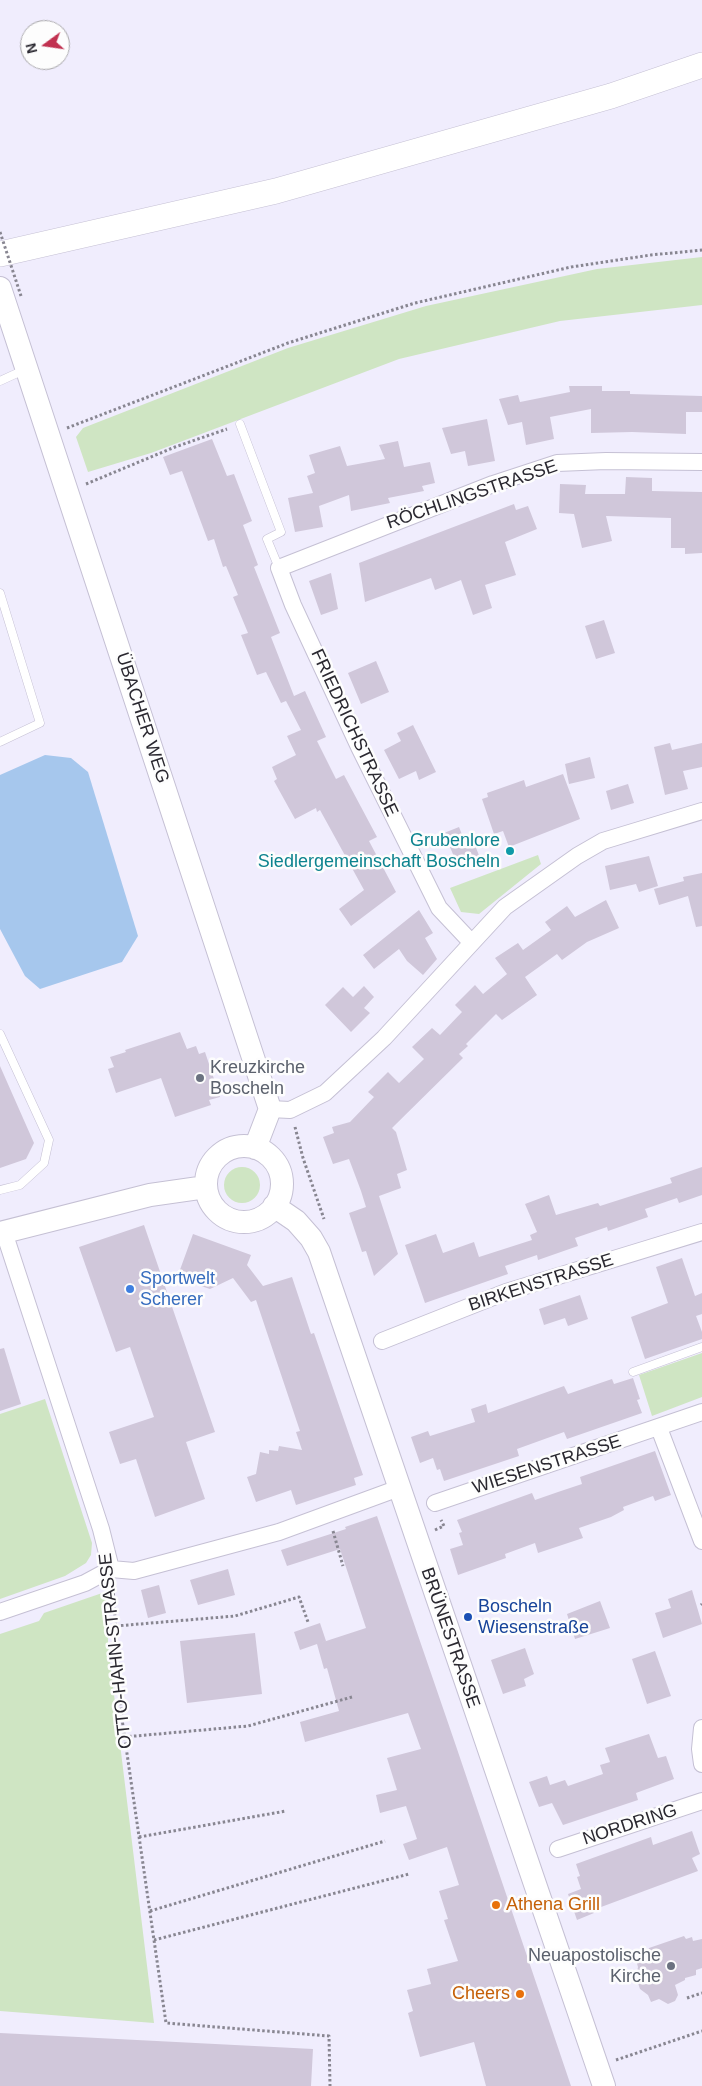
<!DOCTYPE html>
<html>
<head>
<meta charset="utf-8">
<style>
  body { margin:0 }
  #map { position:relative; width:702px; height:2086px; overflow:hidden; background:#f0edfd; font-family:Arial,sans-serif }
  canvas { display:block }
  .north { position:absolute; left:20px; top:20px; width:50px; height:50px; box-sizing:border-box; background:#fdfdfd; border:1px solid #a9a8ab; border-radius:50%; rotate:256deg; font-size:14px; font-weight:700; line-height:20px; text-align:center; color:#2a2830 }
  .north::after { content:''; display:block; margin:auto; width:18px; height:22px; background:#c13150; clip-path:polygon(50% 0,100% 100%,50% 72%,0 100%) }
</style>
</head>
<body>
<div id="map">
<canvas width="702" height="2086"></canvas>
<div class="north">N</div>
</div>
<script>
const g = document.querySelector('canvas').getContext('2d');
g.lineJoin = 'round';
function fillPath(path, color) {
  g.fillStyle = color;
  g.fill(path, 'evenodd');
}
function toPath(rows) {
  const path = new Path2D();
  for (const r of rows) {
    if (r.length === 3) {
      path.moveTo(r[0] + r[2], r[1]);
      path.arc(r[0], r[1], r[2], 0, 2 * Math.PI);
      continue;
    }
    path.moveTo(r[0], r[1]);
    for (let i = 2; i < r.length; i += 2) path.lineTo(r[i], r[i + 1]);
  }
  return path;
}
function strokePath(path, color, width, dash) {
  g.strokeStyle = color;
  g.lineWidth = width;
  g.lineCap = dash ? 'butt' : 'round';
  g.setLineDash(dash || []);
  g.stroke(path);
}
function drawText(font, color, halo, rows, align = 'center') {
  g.font = font + ' Arial,sans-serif';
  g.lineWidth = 5;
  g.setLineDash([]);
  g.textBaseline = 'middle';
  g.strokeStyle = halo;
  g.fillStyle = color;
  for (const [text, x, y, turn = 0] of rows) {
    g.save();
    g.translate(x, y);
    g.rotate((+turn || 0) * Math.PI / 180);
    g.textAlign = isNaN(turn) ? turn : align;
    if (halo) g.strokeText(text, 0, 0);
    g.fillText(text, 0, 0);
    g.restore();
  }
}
fillPath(toPath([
  [702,257,702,305,560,321,399,359,151,453,88,472,76,437,83,428,288,348,426,306,597,269],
  [538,855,541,864,479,914,461,912,450,888],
  [242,1185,18],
  [702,1353,702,1397,652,1416,639,1375],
  [45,1399,92,1543,91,1555,86,1563,65,1576,0,1599,0,1414],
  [108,1591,108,1645,154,2023,0,2011,0,1634,39,1621,44,1613]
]), '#cfe5c3');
fillPath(toPath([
  [45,755,71,758,88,772,138,936,122,962,40,989,25,976,0,929,0,775]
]), '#a6c7ed');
fillPath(toPath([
  [569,386,602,386,602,391,630,391,630,394,702,396,702,412,686,412,686,434,632,432,591,433,591,409,550,417,554,439,526,445,522,422,508,425,499,399,518,395,520,402,570,392],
  [487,419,495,461,468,466,465,451,451,454,442,428],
  [212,439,227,476,234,474,252,521,243,525,258,565,254,567,280,633,271,637,294,696,305,691,326,737,317,741,336,779,344,775,377,837,369,841,396,892,351,926,339,909,364,890,320,810,317,812,316,808,295,819,274,781,277,779,272,767,296,755,287,736,301,730,286,701,281,703,266,672,257,675,241,635,248,633,233,597,238,595,226,566,223,567,214,539,208,541,182,471,170,475,163,457],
  [398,441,404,467,430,462,435,483,422,486,424,491,388,498,390,503,351,511,349,495,319,506,323,527,295,532,288,498,313,493,307,476,315,473,309,455,340,446,347,466,385,459,379,445],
  [626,477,652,478,652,491,702,492,702,553,685,554,685,548,671,548,671,518,606,516,612,541,582,548,574,514,559,513,560,484,586,485,585,494,625,494],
  [514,504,516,510,528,506,537,529,505,542,516,575,485,585,492,608,473,615,461,580,435,590,431,578,365,602,359,563],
  [331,573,338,609,321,615,309,581],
  [604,620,615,653,596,659,585,626],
  [376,661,389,692,361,704,348,673],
  [413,725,436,772,419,780,416,771,399,779,384,750,401,741,397,733],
  [670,743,672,750,702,743,702,767,683,771,688,789,665,795,654,747],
  [590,757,595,778,569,784,565,764],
  [563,774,580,819,509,847,503,831,494,834,482,799,488,797,487,793,524,780,526,787],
  [628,784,634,803,611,810,606,791],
  [459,827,465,842,461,844,473,840,480,858,458,866,444,833],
  [649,856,658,886,639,892,636,884,610,890,605,866],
  [702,873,702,926,696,927,688,896,659,905,654,889,684,881,683,877],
  [606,900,619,928,587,942,562,960,557,954,525,977,537,995,502,1020,496,1014,466,1044,468,1046,459,1054,463,1058,392,1128,396,1132,407,1170,397,1174,401,1188,379,1196,398,1254,374,1276,366,1251,362,1252,349,1213,366,1207,361,1191,349,1159,333,1164,323,1137,334,1133,332,1127,350,1122,374,1097,368,1092,388,1072,399,1083,424,1059,412,1047,432,1028,440,1035,462,1012,455,1005,475,985,483,994,507,974,495,958,518,943,523,950,551,930,545,922,567,906,575,917],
  [419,910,433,933,425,938,437,959,423,975,407,961,399,949,374,969,363,955],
  [364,986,374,997,364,1008,370,1013,351,1032,325,1005,343,987,353,997],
  [180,1032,187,1049,196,1046,199,1054,205,1052,220,1097,209,1100,211,1105,175,1117,161,1078,116,1093,108,1069,114,1067,110,1057,126,1052,125,1050],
  [0,1066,34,1143,26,1159,0,1168],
  [702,1167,702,1195,679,1203,677,1198,645,1209,648,1217,608,1231,607,1227,575,1238,578,1246,538,1260,537,1255,505,1266,508,1274,425,1303,405,1245,436,1234,443,1253,474,1242,479,1257,532,1240,530,1235,537,1232,525,1204,549,1195,556,1215,598,1203,600,1206,672,1183,670,1178],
  [144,1225,215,1432,186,1442,205,1499,155,1517,136,1459,120,1464,109,1432,154,1417,130,1347,116,1352,79,1247],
  [193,1234,251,1255,247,1265,263,1286,292,1277,311,1334,314,1333,363,1475,354,1478,356,1485,296,1505,291,1490,256,1502,247,1477,256,1474,260,1452,269,1454,269,1450,278,1451,279,1446,302,1450,296,1432,300,1431,256,1300,251,1302,233,1278,210,1289,177,1278],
  [682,1258,695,1296,702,1293,702,1314,696,1316,702,1332,702,1339,645,1359,631,1317,668,1303,656,1267],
  [580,1295,588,1319,568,1326,565,1318,544,1325,539,1309],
  [4,1348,21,1404,0,1411,0,1349],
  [633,1378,640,1399,637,1400,642,1413,567,1439,564,1432,517,1449,519,1456,444,1481,440,1469,437,1470,433,1458,420,1463,411,1437,428,1431,430,1436,475,1422,471,1409,486,1404,488,1413,564,1386,568,1394,612,1379,614,1384],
  [655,1451,671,1495,655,1501,653,1496,623,1507,624,1510,611,1517,579,1528,583,1538,538,1553,535,1543,505,1554,506,1558,458,1575,450,1549,463,1545,459,1533,462,1532,457,1520,532,1493,535,1500,558,1492,582,1484,580,1477],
  [377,1516,456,1746,571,2086,486,2086,474,2042,420,2057,408,2013,413,2011,407,1990,431,1984,427,1969,458,1961,444,1920,448,1919,439,1891,459,1885,447,1847,409,1860,403,1844,417,1839,406,1806,380,1813,376,1795,397,1790,387,1758,421,1749,408,1713,305,1742,300,1722,339,1711,327,1668,324,1669,317,1644,300,1650,294,1632,320,1623,326,1641,317,1644,366,1628,340,1549,287,1566,281,1550,346,1529,345,1527],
  [228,1569,235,1595,198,1605,190,1580],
  [159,1585,166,1613,148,1618,141,1590],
  [692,1590,702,1624,663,1638,655,1613,671,1608,668,1599],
  [600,1601,610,1628,575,1639,567,1614],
  [255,1633,262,1694,187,1703,180,1641],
  [525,1648,534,1674,524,1679,526,1686,503,1694,491,1660],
  [655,1651,671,1696,647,1704,632,1659],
  [649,1734,658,1758,666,1756,674,1779,636,1793,638,1800,563,1825,552,1803,539,1807,529,1782,547,1776,550,1785,565,1780,568,1786,603,1774,600,1765,610,1762,605,1748],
  [692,1831,700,1854,692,1858,698,1871,593,1910,594,1913,577,1920,568,1894,581,1889,577,1877,580,1876,576,1864,651,1837,653,1845],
  [684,1936,686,1939,692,1937,693,1941,702,1939,702,1968,696,1970,696,1975,685,1978,685,1980,675,1985,678,1995,675,2001,668,2004,659,1999,651,2002,648,1995,640,1989,636,1977,638,1967,636,1960,645,1957,649,1948],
  [0,2033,313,2049,311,2086,0,2086]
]), '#d0c7da');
const lane = toPath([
  [0,381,24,370],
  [240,424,281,532,267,539,279,568],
  [0,593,40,723,0,742],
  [0,1034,49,1140,44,1163,20,1185,0,1190],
  [633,1372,702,1347]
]);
const street = toPath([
  [471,942,439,908,359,747,293,605,279,568,493,484,557,463,606,461,702,462],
  [270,1109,290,1110,325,1093,384,1038,505,907,577,856,603,841,702,811],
  [4,1232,101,1529,111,1569],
  [382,1341,506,1292,702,1232],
  [659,1428,702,1541],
  [435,1503,702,1412],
  [0,1612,85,1583,111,1569,134,1571,279,1532,399,1488],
  [702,1728,700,1749,702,1764],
  [558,1849,702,1801]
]);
const secondary = toPath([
  [0,288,270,1109,255,1148],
  [244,1184,38],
  [274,1206,296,1221,311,1238,319,1252,604,2086],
  [0,1233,150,1195,206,1187]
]);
const primary = toPath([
  [0,254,276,191,611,96,702,65]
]);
strokePath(lane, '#c5c0d4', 9);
strokePath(street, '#c5c0d4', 18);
strokePath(secondary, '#c5c0d4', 24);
strokePath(primary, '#c5c0d4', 26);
strokePath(toPath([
  [67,428,288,343,415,303,571,267,651,255,702,250],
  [86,484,175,447,227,429],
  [295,1127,303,1158,324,1219],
  [435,1530,444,1526,441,1520],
  [333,1531,343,1566],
  [113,1588,122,1719,166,2023,329,2036,330,2086],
  [701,1605,702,1604],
  [116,1626,235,1616,299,1597,308,1622],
  [124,1737,248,1726,352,1697],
  [139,1837,286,1811],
  [150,1911,385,1841],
  [154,1940,409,1874],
  [687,1998,702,1993],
  [616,2060,702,2031]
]), '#888691', 3, [2.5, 2.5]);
strokePath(lane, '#fff', 8);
strokePath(street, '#fff', 16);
strokePath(secondary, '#fff', 22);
strokePath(primary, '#fff', 25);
strokePath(toPath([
  [0,232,21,296]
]), '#888691', 3, [2.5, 2.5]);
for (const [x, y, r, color] of [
  [510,851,5,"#0f9aa8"],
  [200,1078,5,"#6b7280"],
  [130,1289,5,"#3f7fe0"],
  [468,1617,5,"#1a4fb4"],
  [496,1905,5,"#e8710a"],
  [671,1966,5,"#6b7280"],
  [520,1994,5,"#e8710a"]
]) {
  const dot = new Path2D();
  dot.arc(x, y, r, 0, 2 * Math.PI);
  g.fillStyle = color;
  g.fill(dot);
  strokePath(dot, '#fdfdfd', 2);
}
drawText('18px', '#2a2830', '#fdfdfd', [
  ["RÖCHLINGSTRASSE",472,495,-19],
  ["ÜBACHER WEG",142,718,72],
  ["FRIEDRICHSTRASSE",354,733,65],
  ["BIRKENSTRASSE",541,1283,-18],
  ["WIESENSTRASSE",547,1465,-18],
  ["BRÜNESTRASSE",450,1638,71],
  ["OTTO-HAHN-STRASSE",116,1651,-96],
  ["NORDRING",630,1825,-18]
]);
drawText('18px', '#0d838f', '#fdfdfd', [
  ["Grubenlore",500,841],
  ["Siedlergemeinschaft Boscheln",500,862]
], 'right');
drawText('18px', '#5b616d', '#fdfdfd', [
  ["Kreuzkirche",210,1068],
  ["Boscheln",210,1089],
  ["Neuapostolische",661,1956,"right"],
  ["Kirche",661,1977,"right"]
], 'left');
drawText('18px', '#366cbe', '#fdfdfd', [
  ["Sportwelt",140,1279],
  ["Scherer",140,1300]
], 'left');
drawText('18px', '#164399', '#fdfdfd', [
  ["Boscheln",478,1607],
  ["Wiesenstraße",478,1628]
], 'left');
drawText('18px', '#c56008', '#fdfdfd', [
  ["Athena Grill",506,1905],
  ["Cheers",510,1994,"right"]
], 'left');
</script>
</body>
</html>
